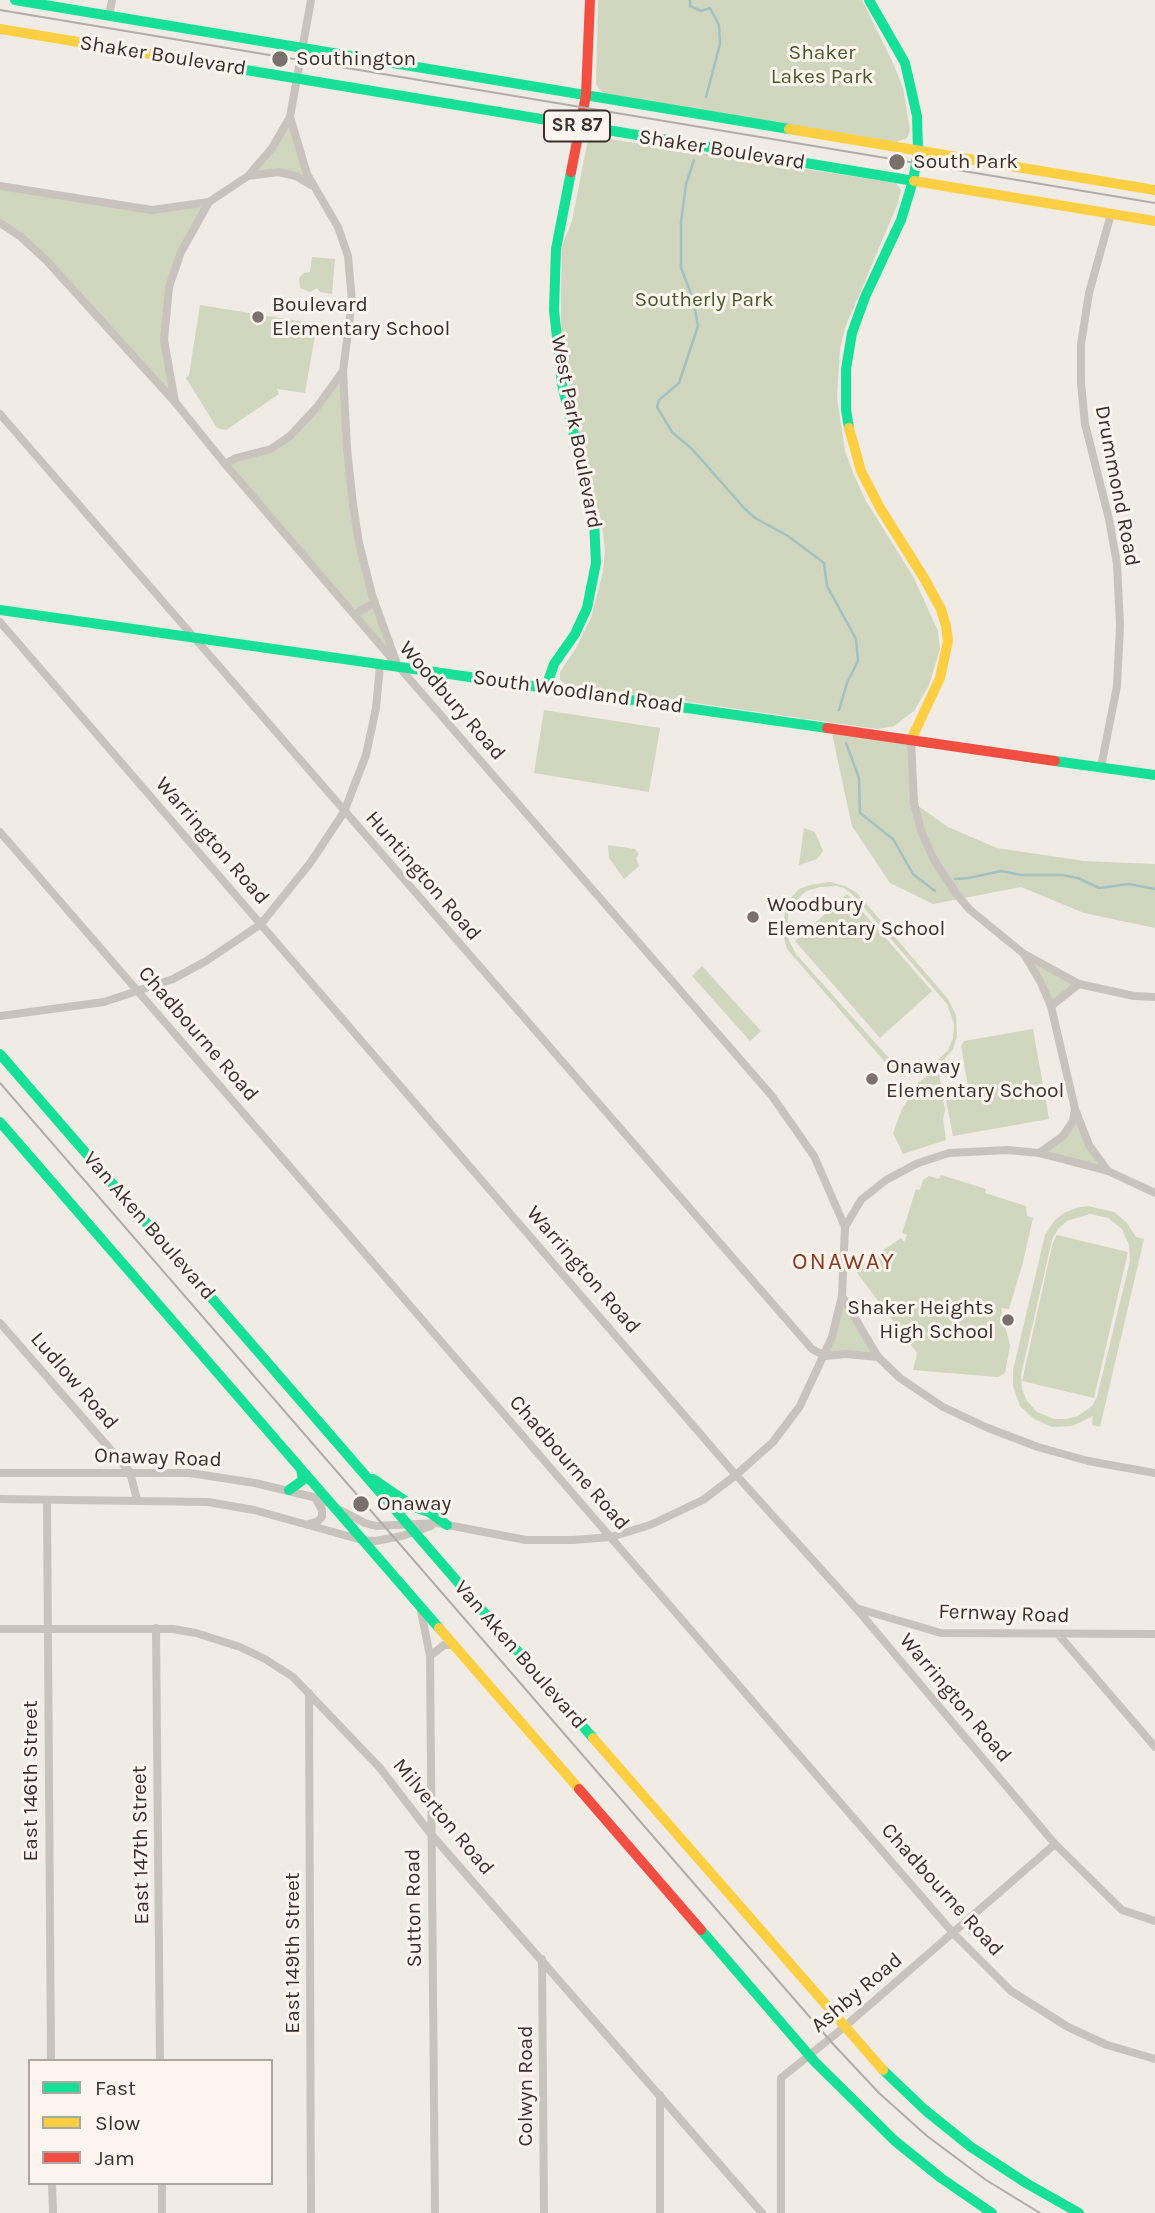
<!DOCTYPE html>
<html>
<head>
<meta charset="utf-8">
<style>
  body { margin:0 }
  #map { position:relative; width:1155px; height:2213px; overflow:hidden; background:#f0ebe5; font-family:Karla,sans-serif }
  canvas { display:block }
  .legend { position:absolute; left:28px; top:2059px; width:245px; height:126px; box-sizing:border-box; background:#fbf5ee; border:2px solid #aea6a0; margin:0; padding:9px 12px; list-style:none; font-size:21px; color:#3b302b }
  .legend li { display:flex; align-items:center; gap:14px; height:35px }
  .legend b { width:35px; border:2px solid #aea6a0 }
</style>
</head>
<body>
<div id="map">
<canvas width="1155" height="2213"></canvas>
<ul class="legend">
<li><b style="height:9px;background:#16e098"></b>Fast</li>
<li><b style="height:9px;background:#ffcf43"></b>Slow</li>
<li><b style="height:9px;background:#f24e42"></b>Jam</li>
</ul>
</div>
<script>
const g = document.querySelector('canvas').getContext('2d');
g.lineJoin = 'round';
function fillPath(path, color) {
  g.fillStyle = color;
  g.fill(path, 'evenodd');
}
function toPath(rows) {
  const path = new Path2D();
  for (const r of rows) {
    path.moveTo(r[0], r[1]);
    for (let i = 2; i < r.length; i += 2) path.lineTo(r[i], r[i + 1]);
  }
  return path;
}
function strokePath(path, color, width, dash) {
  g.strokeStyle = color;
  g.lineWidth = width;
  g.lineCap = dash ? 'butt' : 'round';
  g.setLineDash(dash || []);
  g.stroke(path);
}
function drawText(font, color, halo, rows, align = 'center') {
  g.font = font + ' Karla,sans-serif';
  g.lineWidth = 6;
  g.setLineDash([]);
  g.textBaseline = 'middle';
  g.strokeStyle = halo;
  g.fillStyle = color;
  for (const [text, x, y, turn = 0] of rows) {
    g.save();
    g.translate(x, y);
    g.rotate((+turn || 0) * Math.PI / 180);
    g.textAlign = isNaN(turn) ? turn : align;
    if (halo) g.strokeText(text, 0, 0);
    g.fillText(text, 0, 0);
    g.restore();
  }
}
fillPath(toPath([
  [598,0,862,0,893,63,903,88,910,130,907,138,896,142,605,94,600,90,596,84],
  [290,117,315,188,286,173,248,176],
  [596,137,896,183,901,190,898,203,845,328,840,349,837,398,845,451,854,475,866,501,914,578,938,631,940,649,929,685,914,711,894,726,878,729,863,727,565,684,560,680,560,672,576,648,591,618,603,572,605,550,602,524,576,427,571,398,561,334,561,298,562,246,572,221,587,144,590,139],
  [0,186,135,208,209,202,181,252,164,324,175,402,46,261,0,223],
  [312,257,335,259,332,294,320,292,317,288,310,292,300,288,299,278,304,273,310,272],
  [200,305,317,324,305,393,277,389,279,394,226,430,217,428,186,378,189,375],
  [343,371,359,543,399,667,225,464,254,455,290,437],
  [544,710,660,728,649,792,534,773],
  [831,729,911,740,914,803,948,827,997,848,1084,861,1155,864,1155,928,1084,913,1021,887,933,904,890,883,852,826],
  [804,828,815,832,823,851,817,859,799,865],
  [608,845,635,849,639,854,636,858,639,866,624,879,609,858],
  [830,882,845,886,857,893,948,999,956,1015,957,1036,953,1049,940,1064,927,1070,912,1072,894,1068,884,1061,787,949,782,931,787,902,799,889,810,885],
  [836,886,844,888,853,895,947,1004,954,1024,953,1038,948,1050,937,1061,926,1066,906,1065,888,1057,796,954,789,941,787,928,788,916,793,904,806,891,820,887],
  [847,894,932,991,880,1038,795,941],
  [1024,954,1079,984,1051,1006],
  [702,966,761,1031,750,1041,692,976],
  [1033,1029,1049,1119,953,1136,944,1090,968,1086,961,1046,964,1041],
  [939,1073,945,1110,943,1119,946,1140,903,1154,893,1133,902,1109,919,1082,929,1075],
  [1075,1109,1085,1135,1108,1171,1039,1153,1063,1136],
  [941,1175,986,1189,985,1193,1026,1206,1027,1216,1033,1218,1023,1262,1009,1309,1001,1308,1010,1346,1005,1373,998,1377,913,1370,917,1353,855,1270,901,1238,904,1242,907,1235,902,1233,916,1189,920,1190,923,1180,929,1176,939,1179],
  [1088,1206,1114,1212,1127,1223,1136,1237,1144,1239,1100,1427,1092,1425,1093,1416,1072,1426,1052,1427,1034,1419,1020,1406,1013,1386,1013,1370,1045,1235,1055,1220,1064,1213,1076,1208],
  [1090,1214,1108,1218,1122,1229,1129,1245,1130,1261,1097,1397,1092,1406,1078,1416,1066,1419,1054,1419,1037,1412,1027,1401,1022,1389,1021,1375,1052,1240,1058,1229,1067,1221],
  [1057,1235,1128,1252,1094,1398,1022,1381,1053,1242],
  [842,1296,878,1357,825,1356]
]), '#d1d6bf');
strokePath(toPath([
  [690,0,690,6,701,11,710,8,719,25,720,44,706,97],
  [694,160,686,184,681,222,681,268,693,299,698,326,679,383,659,400,657,407,672,432,692,449,745,509,755,518,788,536,824,563,827,586,856,639,858,661,847,683,839,710],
  [846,743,859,778,860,813,893,839,913,874,935,891],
  [955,879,969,878,1001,871,1021,875,1062,875,1078,878,1099,888,1129,884,1155,889]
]), '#a1c2c1', 2.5);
strokePath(toPath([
  [311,0,290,117,307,174,338,227,348,256,352,301,343,371,347,449,353,504,359,543,372,595,396,661],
  [109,16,112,0],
  [248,176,278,172,296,176,311,185],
  [0,186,152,210,209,202,248,176,272,148,290,117],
  [0,223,21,237,46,260,175,402,225,464,399,667,772,1096,814,1156,845,1227],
  [175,402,164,340,169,287,181,252,209,202],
  [0,414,812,1349,825,1356],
  [225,464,236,458,271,449,290,436,317,407,343,371],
  [355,614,375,602],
  [0,622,728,1466,856,1608,1055,1844,1122,1910,1155,1921],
  [911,740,914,803,921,831,933,858,955,892,969,909,1024,954,1040,981,1051,1006,1075,1109,1089,1145,1108,1171],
  [1101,767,1117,686,1120,626,1117,564,1109,519,1085,424,1081,383,1081,344,1089,293,1111,214],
  [0,832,954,1934,1011,1991,1068,2027,1107,2045,1155,2059],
  [1026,955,1079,984,1134,996,1155,997],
  [1051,1006,1079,984],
  [0,1016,104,1002,173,979,206,961,261,924,311,862,344,812,366,755,376,708,380,665],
  [1039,1153,1063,1136,1073,1121,1075,1109],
  [842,1296,878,1357,900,1378,943,1407,988,1428,1038,1447,1088,1461,1155,1473],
  [0,1323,130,1472,137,1500],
  [825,1356,846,1354,878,1357],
  [0,1473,190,1473,255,1483,313,1497,329,1503],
  [0,1499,208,1502,254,1510,362,1540,375,1541,402,1536,431,1526],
  [47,1501,51,2061],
  [340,1510,365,1523,376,1526,437,1523,526,1540,573,1540,611,1537,650,1525,703,1500,736,1475,773,1442,800,1406,832,1337,842,1296,845,1227,861,1200,886,1180,918,1163,949,1153,1008,1150,1039,1153,1108,1171,1155,1193],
  [309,1524,317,1522,322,1517,322,1510,316,1499],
  [420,1606,430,1656,435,2213],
  [856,1608,941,1633,1155,1634],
  [156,1628,160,2061],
  [0,1629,173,1629,196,1633,240,1647,265,1659,293,1677,380,1768,430,1833,762,2213],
  [1058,1634,1155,1747],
  [430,1656,444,1645,454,1645],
  [309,1693,311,2213],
  [542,1959,544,2213],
  [660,2095,660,2213],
  [52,2183,53,2213],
  [162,2183,162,2213],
  [781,2213,781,2078,843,2028,1055,1844]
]), '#c9c3be', 8);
strokePath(toPath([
  [15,0,789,129],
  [222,66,914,181],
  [849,428,846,410,846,369,852,333,865,297,901,220,913,181,918,151,917,116,905,63,869,0],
  [0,610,827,728],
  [546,687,554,664,575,634,587,608,596,563,594,520,562,384,554,310,556,249,571,172],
  [1055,761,1155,775],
  [0,1054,593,1738],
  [0,1122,439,1628],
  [373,1479,414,1507,429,1512,447,1525],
  [289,1490,303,1480,301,1469],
  [701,1930,815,2062,895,2141,941,2178,992,2213],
  [883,2070,925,2110,971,2147,1026,2183,1079,2213]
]), '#16e098', 10);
strokePath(toPath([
  [0,29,222,66],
  [789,129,1155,190],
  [914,181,1155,221],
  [849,428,861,471,880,508,924,578,941,609,946,626,948,641,940,678,911,740],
  [439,1628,579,1789],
  [593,1738,883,2070]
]), '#ffcf43', 10);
strokePath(toPath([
  [571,172,586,95,590,0],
  [827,728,1055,761],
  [579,1789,701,1930]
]), '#f24e42', 10);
strokePath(toPath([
  [0,10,1155,203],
  [0,1083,834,2045,879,2093,927,2136,986,2180,1040,2213]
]), '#b1aca8', 2);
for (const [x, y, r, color] of [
  [280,59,9,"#7a716c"],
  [897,162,9,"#7a716c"],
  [258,317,7,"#7a716c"],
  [753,917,7,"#7a716c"],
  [872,1079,7,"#7a716c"],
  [1008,1320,7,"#7a716c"],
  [361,1504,9,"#7a716c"]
]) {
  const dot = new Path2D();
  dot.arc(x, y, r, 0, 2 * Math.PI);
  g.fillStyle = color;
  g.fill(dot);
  strokePath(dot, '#fbf5ee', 2.5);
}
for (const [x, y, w] of [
  [577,126,66]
]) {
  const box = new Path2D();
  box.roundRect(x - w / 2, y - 15.5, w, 31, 5);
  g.fillStyle = '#fbf5ee';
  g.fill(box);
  strokePath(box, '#3b302b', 2);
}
drawText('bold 19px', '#3b302b', null, [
  ["SR 87",577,126]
]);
drawText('21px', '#4a5a2e', '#fbf5ee', [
  ["Shaker",822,53],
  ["Lakes Park",822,77],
  ["Southerly Park",704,300]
]);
drawText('21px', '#3b302b', '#fbf5ee', [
  ["Shaker Boulevard",163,56,9],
  ["Shaker Boulevard",722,150,9],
  ["West Park Boulevard",576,432,79],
  ["Drummond Road",1117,486,79],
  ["South Woodland Road",578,692,8],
  ["Woodbury Road",452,701,49],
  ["Warrington Road",212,841,49],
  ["Huntington Road",423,876,49],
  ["Chadbourne Road",198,1034,49],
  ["Van Aken Boulevard",149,1226,49],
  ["Warrington Road",583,1270,49],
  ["Ludlow Road",74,1381,49],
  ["Onaway Road",158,1458,2],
  ["Chadbourne Road",569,1463,49],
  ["Fernway Road",1004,1614,2],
  ["Van Aken Boulevard",520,1655,49],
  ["Warrington Road",955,1698,50],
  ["East 146th Street",31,1781,-90],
  ["Milverton Road",443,1817,50],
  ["East 147th Street",141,1845,-91],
  ["Chadbourne Road",942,1890,48],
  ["Sutton Road",414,1908,-91],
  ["East 149th Street",293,1953,-90],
  ["Ashby Road",857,1993,-40],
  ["Colwyn Road",526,2086,-90]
]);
drawText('21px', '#3b302b', '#fbf5ee', [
  ["Southington",296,59],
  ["South Park",913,162],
  ["Boulevard",272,305],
  ["Elementary School",272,329],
  ["Woodbury",767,905],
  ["Elementary School",767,929],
  ["Onaway",886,1067],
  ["Elementary School",886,1091],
  ["Shaker Heights",994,1308,"right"],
  ["High School",994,1332,"right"],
  ["Onaway",377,1504]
], 'left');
g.letterSpacing = '2px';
drawText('24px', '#8c3b22', '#fbf5ee', [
  ["ONAWAY",844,1262]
]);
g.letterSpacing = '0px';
</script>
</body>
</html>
